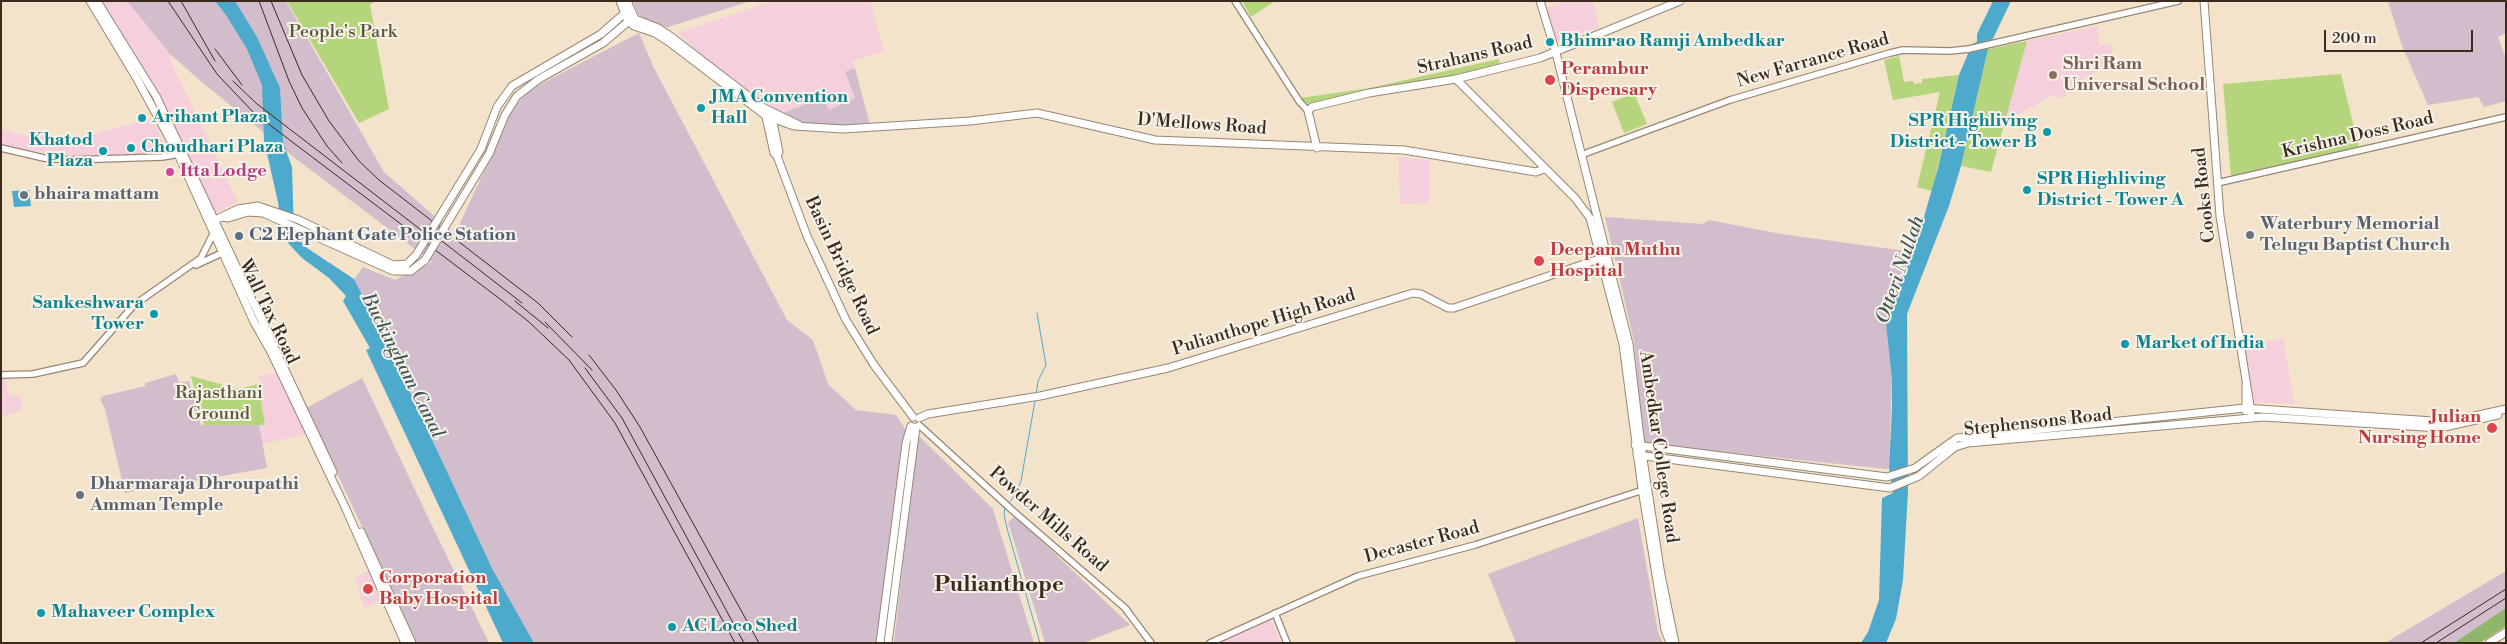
<!DOCTYPE html>
<html>
<head>
<meta charset="utf-8">
<style>
  body { margin:0 }
  #map { position:relative; width:2507px; height:644px; overflow:hidden; background:#f3e3cb; font-family:"Libre Bodoni",serif }
  canvas { display:block }
  .frame { position:absolute; inset:0; border:2px solid #3b2a1e; pointer-events:none }
  .scale { position:absolute; left:2324px; top:30px; width:149px; height:22px; box-sizing:border-box; border:2px solid #3b2a1e; border-top:0; padding-left:6px; font-size:15px; line-height:18px; white-space:nowrap; color:#3b2a1e; -webkit-text-stroke:4px #f7f3e8; paint-order:stroke }
</style>
</head>
<body>
<div id="map">
<canvas width="2507" height="644"></canvas>
<div class="frame"></div>
<div class="scale">200 m</div>
</div>
<script>
const g = document.querySelector('canvas').getContext('2d');
g.lineJoin = 'round';
function fillPath(path, color) {
  g.fillStyle = color;
  g.fill(path, 'evenodd');
}
function toPath(rows) {
  const path = new Path2D();
  for (const r of rows) {
    path.moveTo(r[0], r[1]);
    for (let i = 2; i < r.length; i += 2) path.lineTo(r[i], r[i + 1]);
  }
  return path;
}
function strokePath(path, color, width, dash) {
  g.strokeStyle = color;
  g.lineWidth = width;
  g.lineCap = dash ? 'butt' : 'round';
  g.setLineDash(dash || []);
  g.stroke(path);
}
function drawText(font, color, halo, rows, align = 'center') {
  g.font = font + ' "Libre Bodoni",serif';
  g.lineWidth = 4;
  g.setLineDash([]);
  g.textBaseline = 'middle';
  g.strokeStyle = halo;
  g.fillStyle = color;
  for (const [text, x, y, turn = 0] of rows) {
    g.save();
    g.translate(x, y);
    g.rotate((+turn || 0) * Math.PI / 180);
    g.textAlign = isNaN(turn) ? turn : align;
    if (halo) g.strokeText(text, 0, 0);
    g.fillText(text, 0, 0);
    g.restore();
  }
}
fillPath(toPath([
  [102,1,127,1,170,54,171,62,238,202,216,213,150,80],
  [772,1,870,1,884,51,853,61,855,68,845,73,855,98,829,110,780,114,715,67,678,33],
  [1567,1,1593,1,1599,27,1556,42,1546,8],
  [2098,26,2099,45,2111,44,2113,62,2067,88,2065,92,2067,96,2060,99,2057,95,2051,96,2022,113,2005,119,2027,41],
  [152,119,169,153,66,156,1,145,1,128,25,136,80,137],
  [1398,157,1429,160,1429,203,1400,204],
  [2283,338,2294,404,2253,402,2244,346],
  [277,373,306,434,262,444,259,425,265,425,258,384,260,383,259,376],
  [4,377,9,396,20,395,23,409,4,417,1,408,1,378],
  [369,570,383,601,364,607,355,577],
  [1270,618,1281,643,1214,643]
]), '#f5cfdb');
fillPath(toPath([
  [127,1,286,1,384,172,455,234,510,115,527,91,639,33,653,66,787,320,813,340,828,384,856,410,896,415,906,430,876,643,534,643,493,570,387,343,354,279,363,267,395,280,432,262,295,158,197,78,170,54],
  [633,1,751,1,668,27,661,28,638,14],
  [2388,1,2506,1,2506,33,2498,37,2506,59,2506,101,2484,107,2478,97,2428,105,2402,46],
  [855,68,870,125,831,126,794,121,780,114,823,98,829,110,855,98,845,72],
  [1605,217,1703,224,1709,220,1781,234,1914,252,1888,309,1886,324,1892,380,1889,468,1886,469,1647,444,1643,439,1634,341],
  [176,374,179,383,189,381,201,425,259,425,267,468,125,493,105,409,100,399,103,396,145,386,145,383],
  [362,378,425,511,489,643,417,643,306,408],
  [917,434,993,509,1034,643,894,643],
  [1015,516,1130,625,1083,643,1045,643,1008,522],
  [1638,518,1658,632,1663,643,1516,643,1488,574],
  [2506,571,2506,623,2474,643,2385,643]
]), '#d1bdcc');
fillPath(toPath([
  [287,1,376,1,370,5,389,109,359,123],
  [1242,1,1275,1,1251,17],
  [2027,41,1991,172,1961,166,1988,49],
  [1899,56,1904,82,1913,81,1914,84,1922,83,1922,79,1959,75,1932,191,1917,187,1940,92,1893,100,1884,60],
  [1499,59,1500,65,1406,86,1309,104,1300,98,1370,88],
  [2341,74,2359,148,2231,176,2223,84],
  [1634,93,1647,124,1624,133,1612,102],
  [191,376,239,389,258,384,265,425,204,425]
]), '#b5d57c');
fillPath(toPath([
  [2506,608,2506,626,2480,643,2454,643]
]), '#90b66c');
fillPath(toPath([
  [215,1,235,1,257,37,280,88,283,142,292,167,294,234,307,248,354,279,387,343,493,570,534,643,503,643,366,350,370,348,343,301,346,296,329,278,302,258,289,244,282,232,278,202,264,140,262,85,247,49,226,15],
  [1993,1,2011,1,1988,49,1961,166,1949,206,1907,314,1908,491,1903,580,1896,619,1886,643,1861,643,1868,632,1879,600,1882,498,1893,493,1889,468,1892,409,1892,380,1886,324,1888,309,1914,252,1938,168,1959,75,1972,44,1977,42,1977,34],
  [29,190,31,206,14,207,12,191]
]), '#4eaacc');
strokePath(toPath([
  [1036,395,1038,381,1046,365,1037,313],
  [1008,504,1015,495,1021,481,1035,401],
  [1005,507,1004,515,1008,532,1040,643]
]), '#4eaacc', 1);
const minor = toPath([
  [1235,1,1299,101,1308,111],
  [1,148,44,158,69,160,162,157,180,154],
  [1581,155,1730,100,1890,53,1903,50,1950,51,1969,49,2178,1],
  [2217,183,2506,117],
  [196,265,222,253],
  [1,375,33,374,83,363,134,305,201,258,213,234],
  [919,425,1012,510,1125,608,1151,643],
  [1275,613,1287,643],
  [1210,643,1358,576,1475,545,1646,489]
]);
const major = toPath([
  [90,1,137,79,178,154,254,322,271,352,346,509,405,643],
  [97,1,156,96,333,472],
  [620,1,628,21,634,26,655,33,669,42,766,116,794,126,843,129,970,121,1037,113,1155,140,1404,150,1536,172,1544,169],
  [627,1,635,19,658,28,673,38,764,108,799,125],
  [1540,1,1556,53,1629,344,1641,446,1661,575,1675,643],
  [2204,1,2220,216,2251,412],
  [1456,79,1575,198,1590,218,1623,344,1642,489,1665,630,1670,643],
  [764,108,774,153,777,156,807,236,846,320,874,365,913,417],
  [772,118,779,152,777,156],
  [1317,148,1308,111,1312,107,1369,93,1456,79,1540,58,1680,1],
  [481,149,497,107,512,86,601,34,626,12],
  [489,154,505,115,517,96,539,79,603,43,630,20],
  [222,217,228,218,248,212,263,213,393,271,411,271,425,260],
  [213,221,238,209,258,206,299,220,393,265,407,264,416,255],
  [2246,411,2246,385],
  [919,418,928,414,1040,396,1168,368,1413,293,1421,294,1448,308,1454,308,1608,256],
  [1635,445,1887,477,1915,468,1957,438,2245,408,2447,422,2506,409],
  [1637,455,1890,488,1919,476,1955,447,1968,443,2263,417,2440,428,2498,415],
  [361,532,412,643],
  [880,643,906,443,911,426],
  [888,643,916,427],
  [2489,643,2506,632]
]);
strokePath(minor, '#978674', 8);
strokePath(major, '#978674', 9);
strokePath(minor, '#fff', 5.5);
strokePath(major, '#fff', 7);
strokePath(toPath([
  [168,1,217,74,254,113,500,299,528,321,569,360,615,423,735,643],
  [181,1,215,61],
  [259,1,289,81,302,108,327,146,342,163],
  [271,1,302,75,329,121,359,161,379,180,538,303,572,337],
  [215,49,242,85],
  [233,81,257,104,429,236],
  [425,228,522,303],
  [515,301,548,328],
  [545,322,592,370],
  [589,355,616,390,640,427,759,643],
  [585,368,622,418,744,643],
  [2421,643,2506,589],
  [2436,643,2506,598]
]), '#3b2a1e', 1);
const majorBridge = toPath([
  [416,255,481,149],
  [425,260,489,154]
]);
strokePath(majorBridge, '#978674', 9, []);
strokePath(majorBridge, '#fff', 7);
for (const [x, y, r, color] of [
  [1550,42,5,"#0f9aa8"],
  [2053,75,5,"#8d6e63"],
  [1550,80,6,"#e0444e"],
  [701,108,5,"#0f9aa8"],
  [142,118,5,"#0f9aa8"],
  [2047,132,5,"#0f9aa8"],
  [131,148,5,"#0f9aa8"],
  [103,151,5,"#0f9aa8"],
  [170,172,5,"#d1479c"],
  [2027,190,5,"#0f9aa8"],
  [24,195,5,"#6b7280"],
  [2250,235,5,"#6b7280"],
  [239,236,5,"#5c6f8a"],
  [1539,261,6,"#e0444e"],
  [154,314,5,"#0f9aa8"],
  [2125,344,5,"#0f9aa8"],
  [2492,428,6,"#e0444e"],
  [80,495,5,"#6b7280"],
  [368,589,6,"#e0444e"],
  [41,613,5,"#0f9aa8"],
  [672,627,5,"#0f9aa8"]
]) {
  const dot = new Path2D();
  dot.arc(x, y, r, 0, 2 * Math.PI);
  g.fillStyle = color;
  g.fill(dot);
  strokePath(dot, '#f7f3e8', 2);
}
drawText('18px', '#5a5536', '#f7f3e8', [
  ["People's Park",343,33],
  ["Rajasthani",219,394],
  ["Ground",219,415]
]);
drawText('bold 18px', '#0d838f', '#f7f3e8', [
  ["Bhimrao Ramji Ambedkar",1560,42],
  ["JMA Convention",711,98],
  ["Hall",711,119],
  ["Arihant Plaza",152,118],
  ["SPR Highliving",2037,122,"right"],
  ["District - Tower B",2037,143,"right"],
  ["Khatod",93,141,"right"],
  ["Plaza",93,162,"right"],
  ["Choudhari Plaza",141,148],
  ["SPR Highliving",2037,180],
  ["District - Tower A",2037,201],
  ["Sankeshwara",144,304,"right"],
  ["Tower",144,325,"right"],
  ["Market of India",2135,344],
  ["Mahaveer Complex",51,613],
  ["AC Loco Shed",682,627]
], 'left');
drawText('18px', '#3b2a1e', '#f7f3e8', [
  ["Strahans Road",1475,56,-13],
  ["New Farrance Road",1813,61,-16],
  ["D'Mellows Road",1202,125,4],
  ["Krishna Doss Road",2358,136,-13],
  ["Cooks Road",2205,195,-96],
  ["Basin Bridge Road",841,266,65],
  ["Wall Tax Road",268,312,64],
  ["Pulianthope High Road",1264,323,-17],
  ["Stephensons Road",2038,423,-6],
  ["Ambedkar College Road",1658,447,82],
  ["Powder Mills Road",1048,520,41],
  ["Decaster Road",1422,543,-15]
]);
drawText('bold 18px', '#785e54', '#f7f3e8', [
  ["Shri Ram",2063,65],
  ["Universal School",2063,86]
], 'left');
drawText('bold 18px', '#be3a42', '#f7f3e8', [
  ["Perambur",1561,70],
  ["Dispensary",1561,91],
  ["Deepam Muthu",1550,251],
  ["Hospital",1550,272],
  ["Julian",2481,418,"right"],
  ["Nursing Home",2481,439,"right"],
  ["Corporation",379,579],
  ["Baby Hospital",379,600]
], 'left');
drawText('bold 18px', '#b23c85', '#f7f3e8', [
  ["Itta Lodge",180,172]
], 'left');
drawText('bold 18px', '#5b616d', '#f7f3e8', [
  ["bhaira mattam",34,195],
  ["Waterbury Memorial",2260,225],
  ["Telugu Baptist Church",2260,246],
  ["Dharmaraja Dhroupathi",90,485],
  ["Amman Temple",90,506]
], 'left');
drawText('bold 18px', '#4e5e75', '#f7f3e8', [
  ["C2 Elephant Gate Police Station",249,236]
], 'left');
drawText('italic 19px', '#42575b', '#f7f3e8', [
  ["Otteri Nullah",1901,270,-71],
  ["Buckingham Canal",402,366,63]
]);
drawText('bold 22px', '#3b2a1e', '#f7f3e8', [
  ["Pulianthope",999,586]
]);
</script>
</body>
</html>
